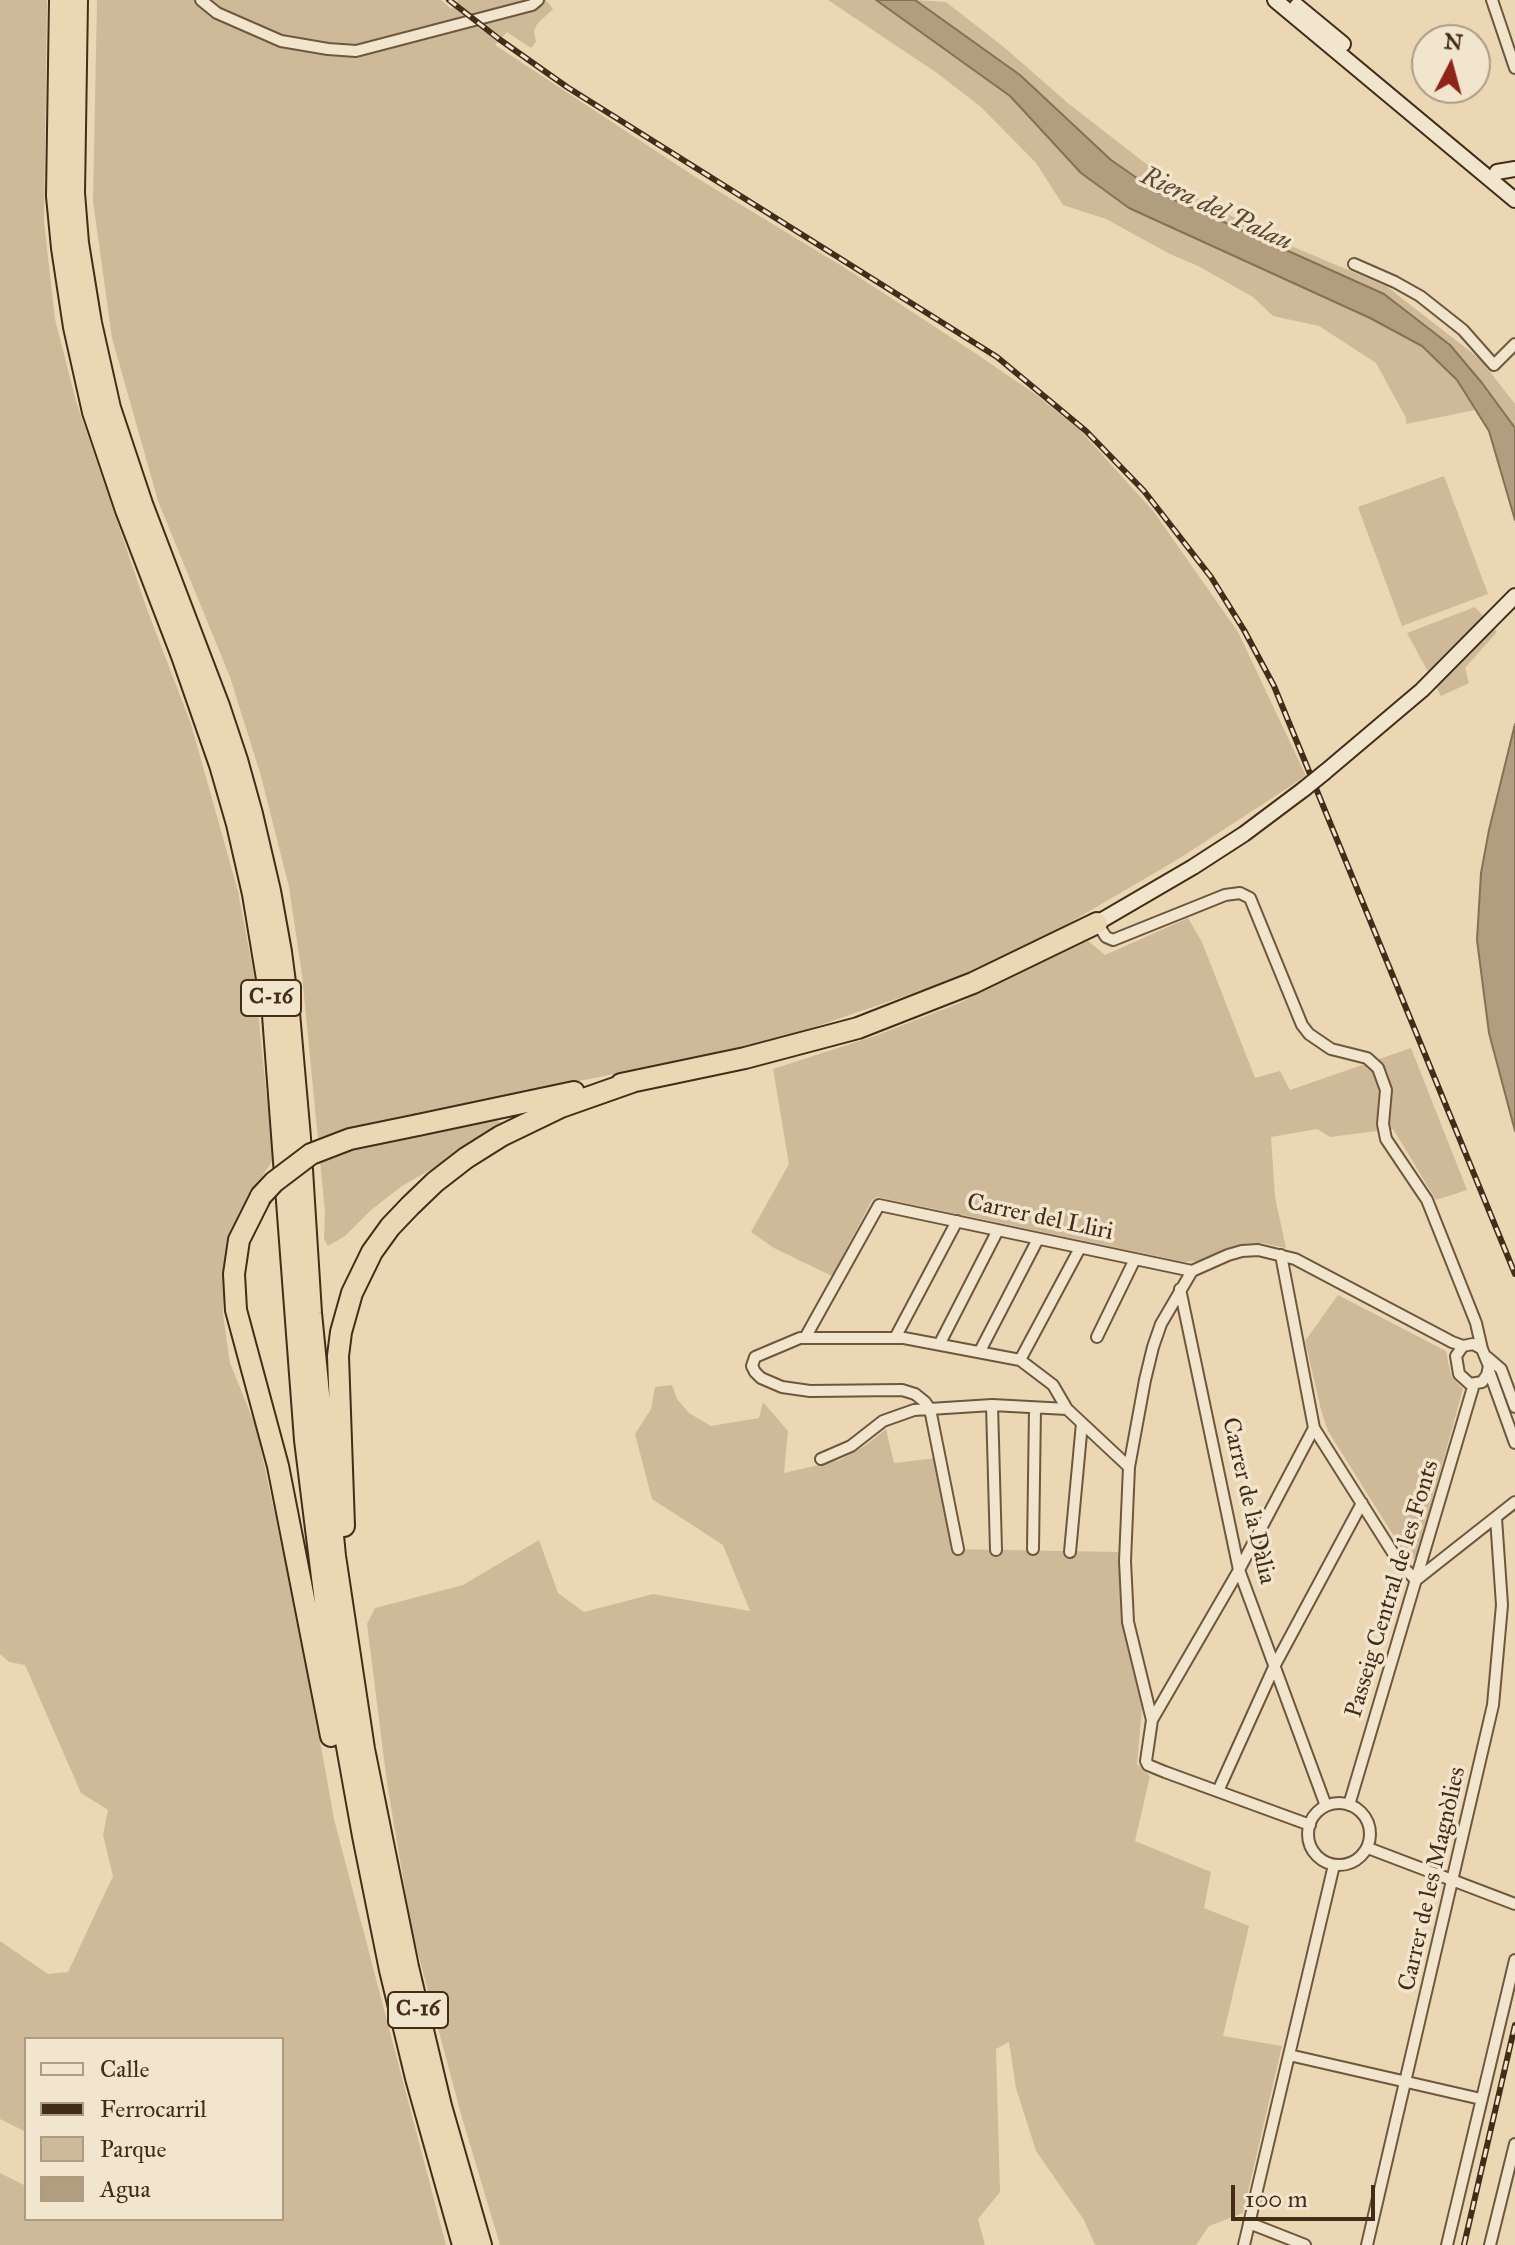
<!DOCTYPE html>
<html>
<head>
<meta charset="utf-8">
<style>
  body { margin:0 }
  #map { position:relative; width:1515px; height:2245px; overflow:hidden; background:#ebd7b4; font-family:"IM FELL Great Primer",serif }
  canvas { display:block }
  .legend { position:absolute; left:24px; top:2037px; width:260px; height:184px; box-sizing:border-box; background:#f2e5ce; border:2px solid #ac9b85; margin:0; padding:10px 14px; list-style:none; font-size:24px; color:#432c18 }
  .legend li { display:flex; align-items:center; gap:16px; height:40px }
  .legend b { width:40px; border:2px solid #ac9b85 }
  .north { position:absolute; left:1411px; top:24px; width:80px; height:80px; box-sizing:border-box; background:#f2e5ce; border:2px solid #ac9b85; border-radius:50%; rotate:6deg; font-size:22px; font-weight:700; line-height:32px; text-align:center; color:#432c18 }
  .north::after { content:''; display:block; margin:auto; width:28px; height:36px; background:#8f2418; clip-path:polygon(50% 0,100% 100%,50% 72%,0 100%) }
  .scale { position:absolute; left:1231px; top:2185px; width:144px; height:36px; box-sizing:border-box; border:4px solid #432c18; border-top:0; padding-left:10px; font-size:24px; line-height:28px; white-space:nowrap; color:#432c18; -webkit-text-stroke:6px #f2e5ce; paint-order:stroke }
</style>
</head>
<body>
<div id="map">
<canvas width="1515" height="2245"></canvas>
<ul class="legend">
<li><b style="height:10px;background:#f2e5ce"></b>Calle</li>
<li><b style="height:10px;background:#432c18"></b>Ferrocarril</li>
<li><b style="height:22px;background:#ceba99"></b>Parque</li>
<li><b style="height:22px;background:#b29d7f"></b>Agua</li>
</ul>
<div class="north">N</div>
<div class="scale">100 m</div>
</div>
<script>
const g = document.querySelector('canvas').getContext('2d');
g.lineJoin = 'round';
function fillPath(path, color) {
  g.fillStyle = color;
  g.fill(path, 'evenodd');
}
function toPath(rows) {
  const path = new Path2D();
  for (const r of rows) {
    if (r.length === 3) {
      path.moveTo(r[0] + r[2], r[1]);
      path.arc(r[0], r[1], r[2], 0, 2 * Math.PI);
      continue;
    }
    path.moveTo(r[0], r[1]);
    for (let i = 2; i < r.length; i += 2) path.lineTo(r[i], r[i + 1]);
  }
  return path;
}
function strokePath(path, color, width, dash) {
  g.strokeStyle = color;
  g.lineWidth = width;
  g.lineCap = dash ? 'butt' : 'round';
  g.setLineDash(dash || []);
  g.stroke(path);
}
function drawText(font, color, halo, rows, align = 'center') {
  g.font = font + ' "IM FELL Great Primer",serif';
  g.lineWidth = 7;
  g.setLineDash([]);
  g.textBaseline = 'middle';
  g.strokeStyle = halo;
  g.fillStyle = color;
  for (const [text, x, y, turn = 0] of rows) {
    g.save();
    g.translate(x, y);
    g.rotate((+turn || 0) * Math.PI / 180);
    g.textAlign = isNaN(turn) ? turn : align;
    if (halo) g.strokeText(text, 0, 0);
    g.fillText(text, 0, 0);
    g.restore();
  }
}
fillPath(toPath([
  [0,0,47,0,44,222,55,319,76,401,148,612,191,724,238,891,255,981,273,1160,245,1202,227,1242,223,1314,230,1363,256,1427,301,1635,334,1819,446,2245,0,2245,0,2173,26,2186,26,2219,282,2219,282,2039,26,2039,26,2132,0,2119,0,1941,48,1974,68,1972,113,1876,103,1835,108,1810,81,1793,25,1665,9,1662,0,1654],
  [97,0,441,0,451,9,458,0,546,0,553,9,537,24,534,31,536,42,531,48,507,32,495,45,697,178,845,268,978,355,1035,394,1079,429,1154,512,1238,632,1306,776,1180,858,1047,936,946,982,788,1036,669,1063,413,1114,409,1124,494,1120,504,1123,499,1131,402,1186,371,1210,345,1236,328,1246,324,1239,325,1212,302,975,289,887,261,776,230,677,158,501,112,338,93,201],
  [828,0,876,0,1010,96,1081,173,1136,212,1370,318,1415,341,1452,374,1475,410,1406,424,1406,418,1376,363,1319,326,1273,316,1253,297,1198,266,1170,254,1106,219,1063,205,1036,163,981,107,937,73],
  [915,0,946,2,1005,48,1069,104,1176,187,1277,240,1386,286,1480,359,1515,404,1515,428,1482,383,1450,345,1384,294,1148,187,1111,160,1020,75],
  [1444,476,1488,594,1402,626,1358,507],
  [1475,607,1497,632,1465,668,1469,683,1441,696,1407,633],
  [1188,918,1202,942,1255,1078,1280,1071,1290,1090,1411,1048,1467,1190,1436,1200,1393,1129,1330,1137,1317,1129,1271,1137,1275,1197,1286,1248,1262,1243,1250,1244,1197,1261,1184,1262,877,1197,872,1200,832,1276,774,1248,751,1232,789,1164,773,1069,875,1036,957,1004,1088,941,1105,955],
  [1338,1295,1446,1351,1451,1376,1463,1389,1417,1555,1413,1559,1407,1557,1328,1431,1321,1410,1305,1341],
  [672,1385,677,1399,689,1413,711,1426,759,1418,763,1402,788,1431,784,1473,840,1460,866,1445,886,1429,894,1463,936,1458,951,1549,1118,1552,1123,1626,1142,1708,1137,1764,1150,1776,1135,1841,1211,1872,1204,1908,1249,1926,1223,2036,1282,2046,1243,2213,1209,2226,1196,2245,1095,2245,1084,2220,1036,2151,1016,2088,1009,2042,996,2049,1000,2192,978,2219,985,2245,500,2245,461,2114,412,1931,387,1783,367,1624,375,1608,463,1585,539,1540,558,1593,584,1612,653,1594,750,1611,723,1545,652,1499,635,1434,651,1409,655,1387]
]), '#ceba99');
const water = toPath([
  [876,0,915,0,1020,75,1111,160,1157,192,1384,294,1450,345,1482,383,1515,428,1515,520,1489,431,1457,380,1422,346,1370,318,1129,208,1081,173,1010,96,876,0],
  [1515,724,1515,1131,1489,1033,1477,940,1481,873,1489,830,1515,724]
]);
fillPath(water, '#b29d7f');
strokePath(water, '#867056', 2);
const street = toPath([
  [201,0,217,13,281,41,328,49,356,51,532,5,538,0],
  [1492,0,1515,68],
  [1354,264,1395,282,1420,296,1463,330,1494,365,1515,344],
  [1097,923,1106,937,1113,940,1225,895,1240,893,1250,898,1302,1025,1309,1034,1331,1049,1367,1058,1378,1068,1386,1090,1383,1124,1386,1139,1427,1200,1476,1323,1482,1349],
  [1281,1255,1314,1428,1400,1564,1416,1580,1515,1502],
  [1180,1289,1239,1570,1326,1806],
  [1097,1337,1135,1259],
  [805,1338,879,1205,1192,1271],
  [895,1338,957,1221],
  [940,1343,998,1230],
  [980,1351,1038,1239],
  [1487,1357,1501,1369,1515,1407],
  [1020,1360,1080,1248],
  [1489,1371,1515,1443],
  [992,1405,996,1550],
  [821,1459,851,1446,883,1421,914,1410,992,1405,1067,1409],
  [958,1549,930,1409,925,1402,915,1394,902,1390,810,1391,782,1387,761,1378,755,1372,752,1366,755,1357,800,1338,904,1338,1020,1360,1053,1385,1067,1409,1129,1467],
  [1033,1549,1035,1408],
  [1070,1552,1082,1423],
  [1152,1720,1128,1622,1125,1561,1129,1467,1145,1380,1153,1347,1161,1324,1192,1271,1228,1255,1242,1251,1258,1250,1295,1259,1452,1342,1463,1346,1473,1344,1482,1349,1489,1366,1487,1375,1482,1382,1470,1384,1459,1374,1456,1356,1463,1346],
  [1218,1791,1275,1665,1362,1503],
  [1339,1834,31],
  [1349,1805,1474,1384],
  [1310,1825,1165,1772,1148,1765,1146,1761,1152,1720,1239,1570,1314,1428],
  [1368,1848,1515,1904],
  [1289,2055,1481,2099],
  [1249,2223,1305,2245],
  [1244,2245,1334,1865],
  [1367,2245,1493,1705,1502,1605,1496,1518],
  [1447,2245,1515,1960],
  [1490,2245,1515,2144]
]);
const secondary = toPath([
  [1275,0,1515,200],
  [1297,6,1343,44],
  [1497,172,1515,169],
  [1325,772,1422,690,1515,596],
  [1097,923,1193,867,1244,834,1304,789]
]);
const highway = toPath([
  [60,0,57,196,62,248,74,327,93,412,126,510,182,656,220,765,237,824,253,894,273,1015,305,1440,334,1674,363,1836,390,1970,416,2078,463,2245],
  [77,0,74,193,78,243,91,323,110,408,142,504,219,706,237,760,252,814,270,891,281,952,289,1013,300,1138,311,1313,335,1556,364,1749,408,1967,441,2106,481,2245],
  [621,1084,745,1058,858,1028,973,983,1097,923],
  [418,1125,574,1092],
  [261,1196,239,1240,234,1274,236,1310,278,1466,331,1736],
  [344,1526,338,1356,341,1332,352,1293,372,1252,390,1227,410,1206,435,1182,466,1158,501,1136,561,1107,632,1082]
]);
strokePath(street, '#6d573f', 14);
strokePath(secondary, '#432c18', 18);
strokePath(highway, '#432c18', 24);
strokePath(street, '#f2e5ce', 10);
strokePath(secondary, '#f2e5ce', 14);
strokePath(highway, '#ebd7b4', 20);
const rail = toPath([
  [449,0,499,39,567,87,997,357,1086,431,1144,491,1211,577,1244,630,1274,686,1515,1274],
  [1464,2245,1515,2025]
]);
strokePath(rail, '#432c18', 6);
strokePath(rail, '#f2e5ce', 3, [9]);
const secondaryBridge = toPath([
  [1304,789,1325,772]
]);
const highwayBridge = toPath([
  [261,1196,274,1182,311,1154,350,1139,418,1125]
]);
strokePath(secondaryBridge, '#432c18', 18, []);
strokePath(highwayBridge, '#432c18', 24, []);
strokePath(secondaryBridge, '#f2e5ce', 14);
strokePath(highwayBridge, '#ebd7b4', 20);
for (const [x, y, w] of [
  [271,998,60],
  [418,2010,60]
]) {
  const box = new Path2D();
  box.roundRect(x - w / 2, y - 18, w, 36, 6);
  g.fillStyle = '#f2e5ce';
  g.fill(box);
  strokePath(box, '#432c18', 2);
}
drawText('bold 22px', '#432c18', null, [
  ["C-16",271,998],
  ["C-16",418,2010]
]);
drawText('24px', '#432c18', '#f2e5ce', [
  ["Carrer del Lliri",1040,1218,12],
  ["Carrer de la Dàlia",1248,1501,77],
  ["Passeig Central de les Fonts",1393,1589,-73],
  ["Carrer de les Magnòlies",1433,1879,-77]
]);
drawText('italic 26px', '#5f4832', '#f2e5ce', [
  ["Riera del Palau",1216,210,25]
]);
</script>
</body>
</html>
